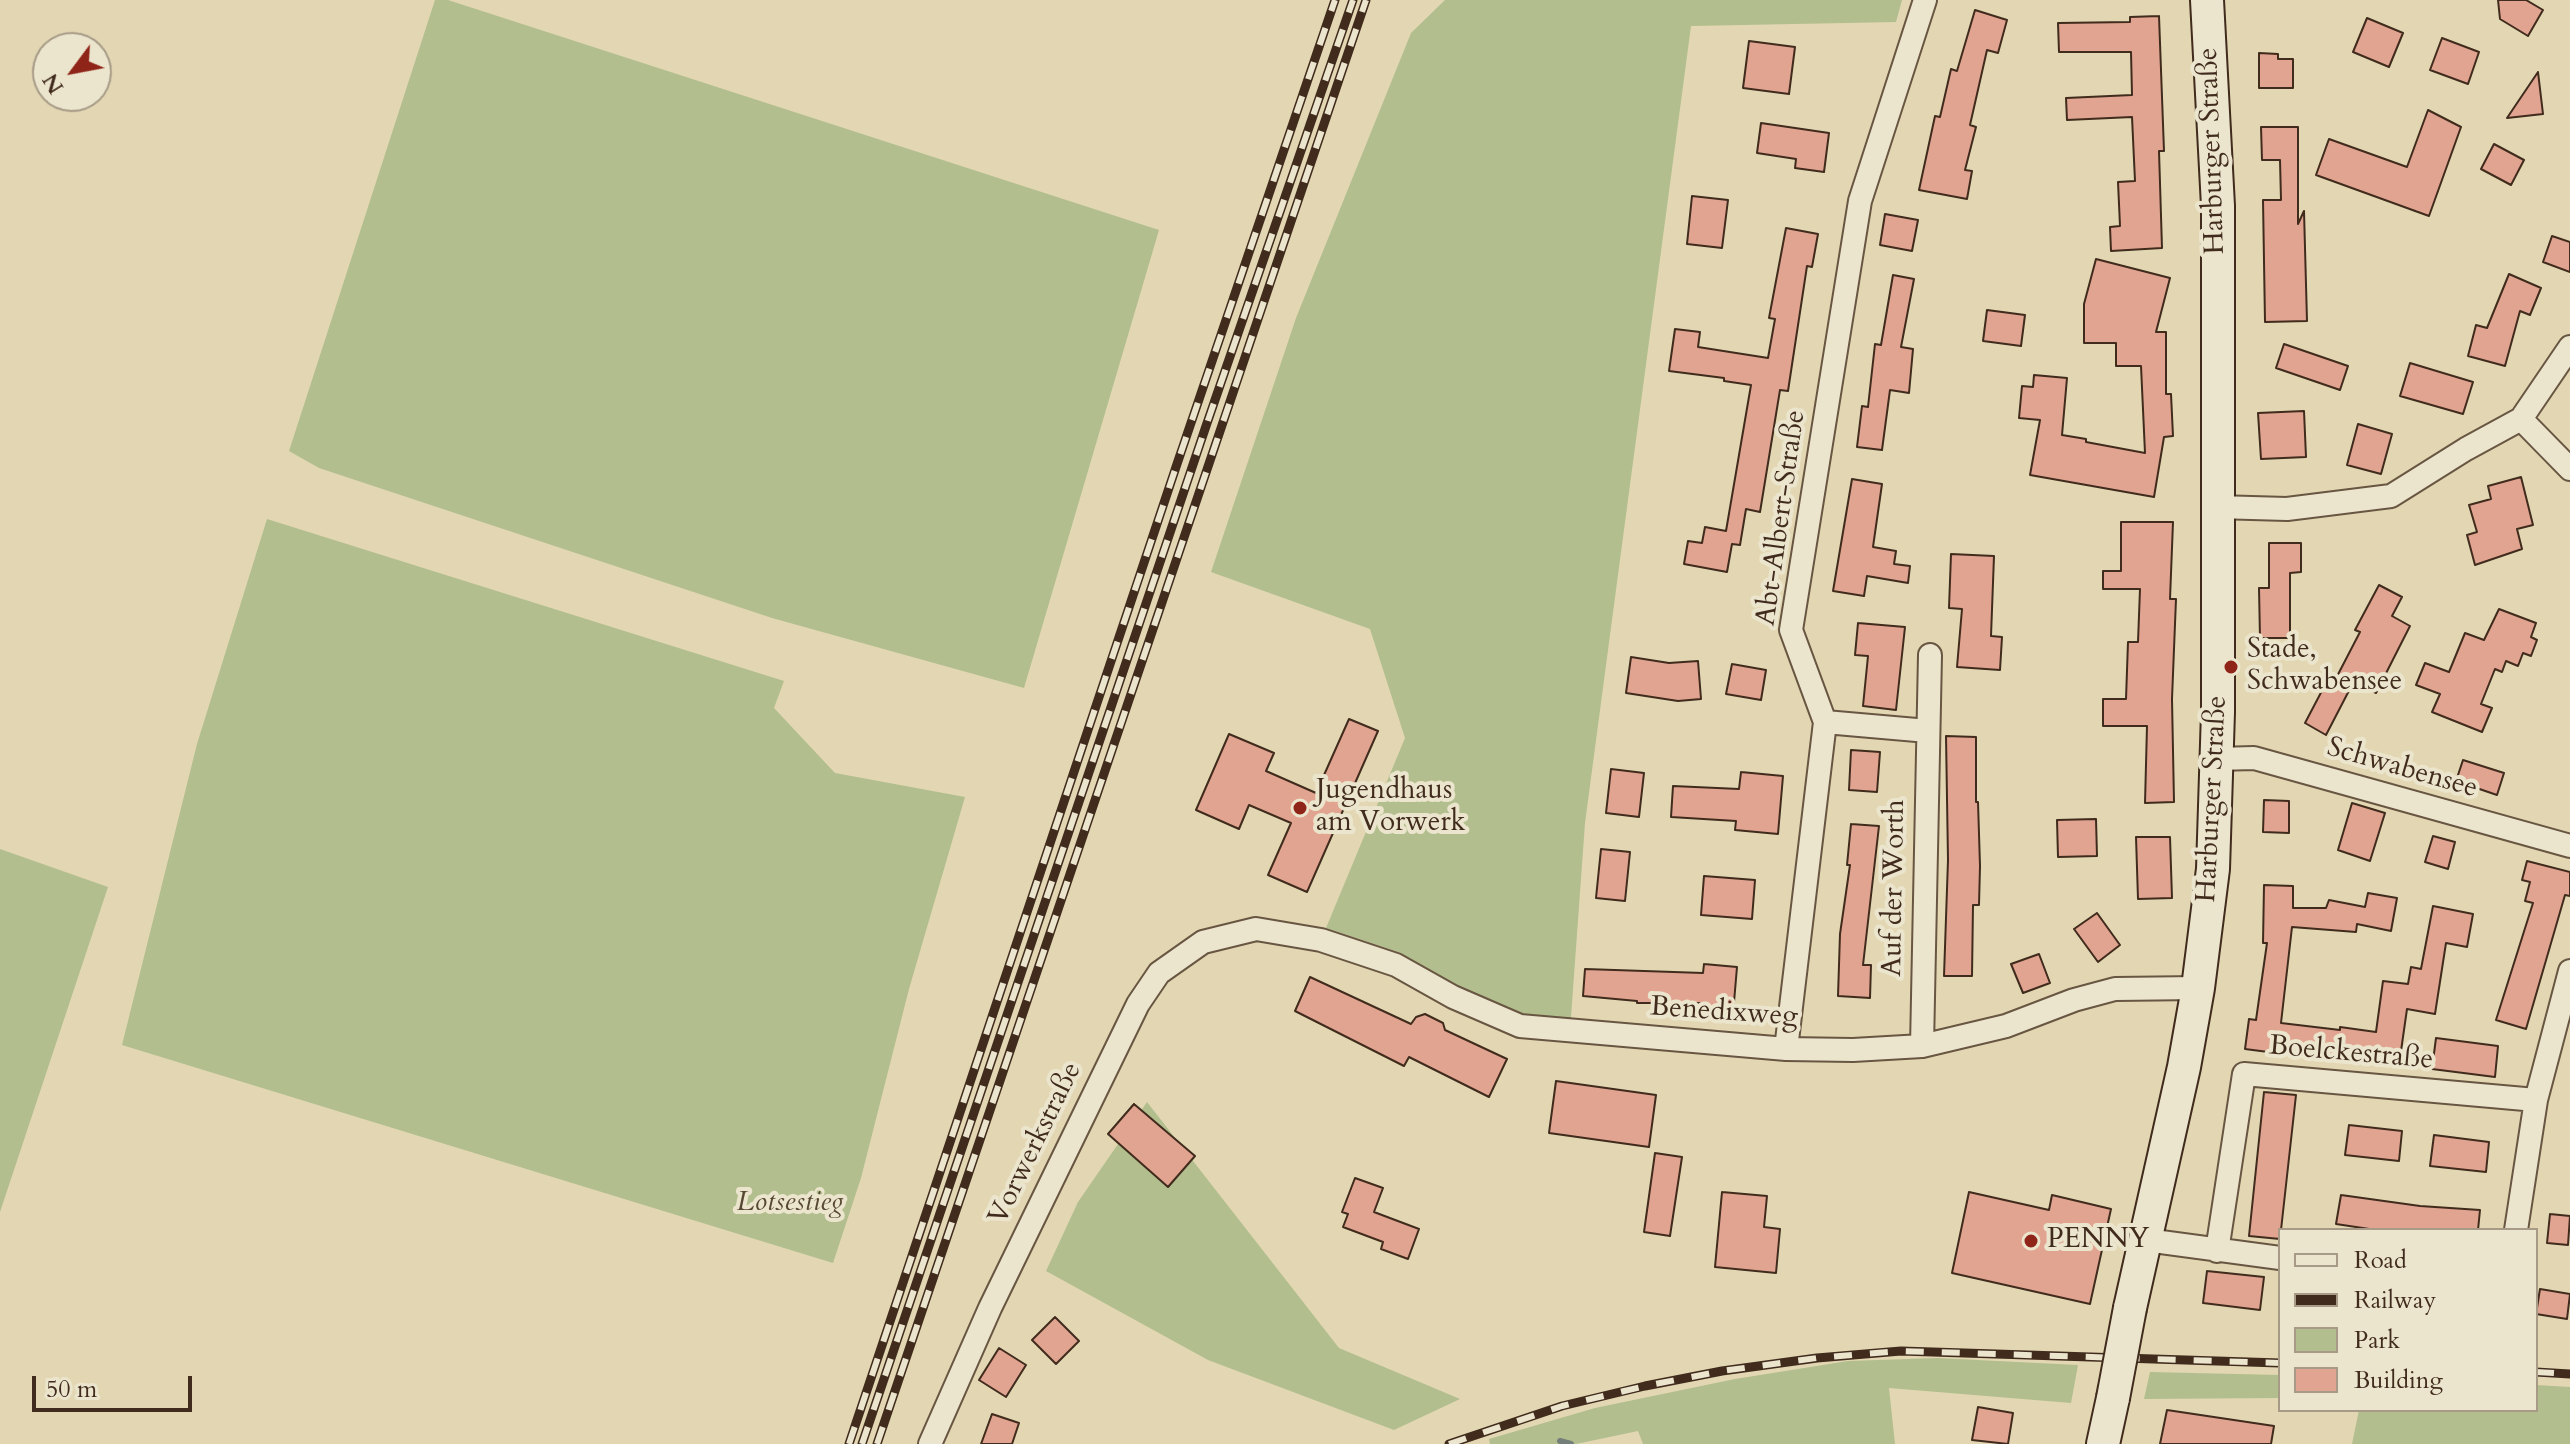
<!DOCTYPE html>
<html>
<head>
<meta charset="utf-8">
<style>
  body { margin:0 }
  #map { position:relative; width:2570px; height:1444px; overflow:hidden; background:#e2d7b2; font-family:Cardo,serif }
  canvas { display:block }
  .legend { position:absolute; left:2278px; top:1228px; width:260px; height:184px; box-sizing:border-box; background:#ece5cd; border:2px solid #a79b87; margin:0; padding:10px 14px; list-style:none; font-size:24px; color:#402b1d }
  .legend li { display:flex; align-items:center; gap:16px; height:40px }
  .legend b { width:40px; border:2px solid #a79b87 }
  .north { position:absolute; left:32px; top:32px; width:80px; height:80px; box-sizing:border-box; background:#ece5cd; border:2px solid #a79b87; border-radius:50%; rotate:238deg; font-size:22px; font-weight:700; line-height:32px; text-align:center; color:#402b1d }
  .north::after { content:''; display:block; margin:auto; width:28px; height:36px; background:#8f2418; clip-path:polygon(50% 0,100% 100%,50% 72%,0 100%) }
  .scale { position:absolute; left:32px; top:1376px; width:160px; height:36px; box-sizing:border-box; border:4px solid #402b1d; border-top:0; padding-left:10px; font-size:24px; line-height:28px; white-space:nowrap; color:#402b1d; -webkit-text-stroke:6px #ece5cd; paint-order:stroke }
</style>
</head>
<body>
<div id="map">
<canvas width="2570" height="1444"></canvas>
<ul class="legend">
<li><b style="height:10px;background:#ece5cd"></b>Road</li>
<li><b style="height:10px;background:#402b1d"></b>Railway</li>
<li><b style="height:22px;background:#b2be8d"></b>Park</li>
<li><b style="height:22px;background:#e1a490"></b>Building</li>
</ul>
<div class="north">N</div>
<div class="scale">50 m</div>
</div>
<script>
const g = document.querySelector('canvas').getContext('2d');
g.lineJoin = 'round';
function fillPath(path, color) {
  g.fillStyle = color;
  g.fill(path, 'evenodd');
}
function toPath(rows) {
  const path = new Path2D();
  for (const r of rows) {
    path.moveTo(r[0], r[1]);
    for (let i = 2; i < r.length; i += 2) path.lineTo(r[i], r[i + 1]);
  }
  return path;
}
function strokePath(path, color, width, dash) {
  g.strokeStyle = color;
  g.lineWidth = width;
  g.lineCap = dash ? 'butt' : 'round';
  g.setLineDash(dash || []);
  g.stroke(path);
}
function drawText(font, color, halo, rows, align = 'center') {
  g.font = font + ' Cardo,serif';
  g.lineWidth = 8;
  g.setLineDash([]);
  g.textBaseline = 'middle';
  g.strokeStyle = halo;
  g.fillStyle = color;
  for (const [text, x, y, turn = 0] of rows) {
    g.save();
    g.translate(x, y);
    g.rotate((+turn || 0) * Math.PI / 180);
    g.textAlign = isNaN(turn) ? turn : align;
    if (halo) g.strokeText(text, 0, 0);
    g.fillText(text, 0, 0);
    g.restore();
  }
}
fillPath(toPath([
  [435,0,448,0,1159,230,1024,688,772,618,319,468,289,451],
  [1445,0,1902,0,1896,22,1691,26,1585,823,1570,1031,1558,1030,1321,940,1405,738,1370,629,1211,572,1296,318,1411,33],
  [267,519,784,681,774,708,835,773,965,797,909,989,861,1178,833,1263,122,1045,197,744],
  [0,849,108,887,0,1212],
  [1147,1102,1339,1348,1460,1399,1394,1430,1208,1360,1046,1271,1078,1202],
  [1937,1358,2078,1365,2071,1403,1889,1388,1895,1444,1643,1444,1638,1431,1576,1444,1490,1444,1489,1439,1595,1408,1735,1379,1848,1361],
  [2150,1372,2280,1375,2280,1398,2144,1399],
  [2536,1385,2570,1387,2570,1444,2352,1444,2359,1410,2536,1410]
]), '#b2be8d');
strokePath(toPath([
  [1560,1441,1571,1444]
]), '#757f79', 6);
const building = toPath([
  [2498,0,2526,0,2543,10,2528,36,2500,19,2498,0],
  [1975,10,2007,20,1998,53,1987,50,1970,125,1976,127,1965,170,1972,171,1967,199,1919,190,1935,116,1940,117,1951,69,1957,71,1975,10],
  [2159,16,2164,151,2159,151,2162,248,2111,251,2110,227,2120,226,2118,182,2135,181,2132,117,2067,120,2066,98,2132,95,2131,52,2059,52,2058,23,2130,22,2130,17,2159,16],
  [2367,18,2403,33,2389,67,2353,52,2367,18],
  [2442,38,2479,52,2468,84,2430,70,2442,38],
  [1749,41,1795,47,1789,94,1743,88,1749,41],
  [2259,53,2278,54,2278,59,2293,59,2293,88,2259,88,2259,53],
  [2538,72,2543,114,2507,118,2538,72],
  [2428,110,2461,127,2429,216,2316,175,2329,139,2407,167,2428,110],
  [1761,123,1829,133,1824,172,1795,168,1796,159,1757,153,1761,123],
  [2261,127,2298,127,2298,224,2304,211,2307,321,2265,322,2263,200,2281,200,2280,160,2262,160,2261,127],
  [2494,144,2524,160,2511,185,2481,169,2494,144],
  [1692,196,1728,200,1722,248,1687,244,1692,196],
  [1885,214,1918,220,1912,251,1880,245,1885,214],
  [1786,228,1818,234,1812,267,1807,266,1788,391,1780,390,1760,512,1746,509,1740,545,1732,544,1727,572,1684,564,1688,541,1702,543,1705,527,1726,531,1751,385,1724,381,1724,378,1669,371,1675,329,1700,332,1698,347,1768,358,1775,319,1769,318,1786,228],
  [2552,236,2570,242,2570,272,2543,262,2552,236],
  [2096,259,2170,278,2156,332,2166,332,2166,394,2171,394,2173,436,2164,437,2154,497,2030,475,2040,420,2019,418,2022,386,2033,387,2034,375,2067,378,2062,435,2086,439,2086,442,2145,453,2141,366,2116,366,2116,343,2084,343,2084,304,2096,259],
  [2509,274,2541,288,2530,315,2520,311,2505,366,2468,356,2476,325,2487,328,2509,274],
  [1893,275,1914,279,1901,347,1913,349,1909,393,1890,390,1882,450,1857,447,1862,406,1868,407,1875,344,1881,345,1893,275],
  [1987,310,2025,315,2021,346,1983,341,1987,310],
  [2284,344,2348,366,2340,390,2276,368,2284,344],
  [2410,363,2473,382,2463,414,2400,396,2410,363],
  [2304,411,2306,457,2261,459,2258,413,2304,411],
  [2358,424,2392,434,2381,474,2347,465,2358,424],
  [2521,477,2533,525,2517,529,2522,549,2475,565,2467,535,2477,532,2469,505,2491,499,2488,486,2521,477],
  [1852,479,1882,484,1873,547,1896,551,1894,564,1910,566,1908,583,1867,576,1864,596,1833,591,1852,479],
  [2121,522,2173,522,2170,599,2176,599,2172,699,2174,802,2145,803,2147,726,2103,726,2103,699,2126,699,2128,642,2138,642,2140,589,2103,589,2103,571,2121,571,2121,522],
  [2269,543,2301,543,2301,572,2290,573,2290,638,2260,638,2259,588,2269,588,2269,543],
  [1951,554,1994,556,1991,636,2002,637,2000,670,1957,667,1962,609,1949,608,1951,554],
  [2379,585,2402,597,2392,616,2410,626,2376,693,2354,681,2326,735,2305,723,2326,683,2332,686,2360,632,2355,630,2379,585],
  [2499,609,2536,623,2531,637,2537,640,2531,656,2523,653,2518,666,2506,661,2502,672,2495,669,2481,704,2492,708,2482,732,2432,712,2440,694,2416,685,2425,663,2449,672,2465,633,2484,640,2499,609],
  [1858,623,1905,627,1896,710,1863,706,1868,656,1855,655,1858,623],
  [1631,657,1669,663,1698,661,1701,699,1678,701,1626,693,1631,657],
  [1732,664,1766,670,1761,700,1726,694,1732,664],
  [1349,719,1378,731,1307,892,1268,875,1291,823,1249,805,1239,829,1196,810,1229,734,1274,753,1266,771,1316,793,1349,719],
  [1946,736,1976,737,1976,802,1978,802,1980,866,1979,905,1973,905,1972,976,1944,976,1948,860,1946,736],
  [1851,750,1880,752,1877,792,1849,790,1851,750],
  [2463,760,2504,773,2497,795,2456,781,2463,760],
  [1611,769,1644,773,1639,817,1606,813,1611,769],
  [1741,772,1783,776,1778,834,1735,830,1736,821,1671,817,1673,786,1739,789,1741,772],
  [2264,800,2289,801,2289,833,2263,832,2264,800],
  [2352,803,2385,813,2370,861,2338,850,2352,803],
  [2096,819,2097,856,2058,857,2057,820,2096,819],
  [1851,824,1879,826,1863,965,1871,965,1870,998,1838,996,1840,934,1850,865,1847,865,1851,824],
  [2433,836,2455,842,2448,869,2425,862,2433,836],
  [2136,837,2170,837,2172,898,2138,899,2136,837],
  [1601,849,1630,852,1625,901,1596,898,1601,849],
  [2527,861,2570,872,2570,896,2565,895,2526,1029,2496,1020,2533,903,2525,901,2530,882,2522,880,2527,861],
  [1704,876,1755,880,1752,919,1701,915,1704,876],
  [2264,885,2293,886,2293,908,2326,908,2329,900,2365,907,2368,893,2397,898,2391,931,2357,924,2356,932,2292,927,2281,1023,2340,1030,2340,1027,2376,1032,2383,981,2408,984,2411,967,2421,969,2433,906,2473,914,2467,947,2446,943,2435,1014,2407,1009,2399,1065,2307,1052,2307,1057,2245,1049,2249,1019,2256,1020,2267,943,2263,943,2264,885],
  [2097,913,2120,945,2098,962,2074,929,2097,913],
  [2039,954,2050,983,2023,993,2011,964,2039,954],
  [1704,964,1737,967,1733,1014,1700,1012,1701,1003,1637,1003,1637,1001,1583,996,1585,969,1703,973,1704,964],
  [1310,977,1411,1024,1416,1017,1425,1014,1443,1023,1445,1030,1507,1059,1489,1097,1409,1057,1404,1066,1295,1011,1310,977],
  [2436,1038,2498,1046,2495,1077,2432,1069,2436,1038],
  [1556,1081,1656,1095,1649,1147,1549,1133,1556,1081],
  [2264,1092,2296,1095,2280,1239,2249,1236,2264,1092],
  [1134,1104,1195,1156,1168,1187,1108,1134,1134,1104],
  [2349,1125,2402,1131,2399,1161,2345,1155,2349,1125],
  [2434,1135,2489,1142,2486,1172,2430,1166,2434,1135],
  [1655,1153,1682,1157,1670,1236,1644,1232,1655,1153],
  [1355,1178,1383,1188,1374,1212,1419,1229,1408,1259,1381,1249,1383,1242,1343,1227,1348,1214,1342,1212,1355,1178],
  [1722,1192,1767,1196,1764,1227,1780,1229,1776,1273,1715,1267,1722,1192],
  [1969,1192,2049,1210,2052,1195,2111,1209,2090,1304,1952,1273,1969,1192],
  [2341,1195,2420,1206,2480,1210,2478,1230,2376,1230,2336,1224,2341,1195],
  [2550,1214,2570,1216,2568,1245,2547,1243,2550,1214],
  [2207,1271,2264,1277,2260,1310,2203,1303,2207,1271],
  [2540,1289,2570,1294,2567,1319,2536,1314,2540,1289],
  [1055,1317,1079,1341,1056,1364,1032,1340,1055,1317],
  [999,1348,1026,1365,1006,1397,979,1380,999,1348],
  [1978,1407,2013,1413,2008,1444,1972,1440,1978,1407],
  [2167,1410,2274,1426,2271,1444,2160,1444,2167,1410],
  [992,1414,1019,1423,1012,1444,981,1444,992,1414]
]);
fillPath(building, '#e1a490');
strokePath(building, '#402b1d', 2);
const minor = toPath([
  [2521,419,2570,469],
  [2216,507,2287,509,2391,496,2466,449,2521,419,2570,347],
  [1825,722,1928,731],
  [2216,759,2254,758,2570,846],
  [1922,1046,1930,655],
  [1786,1049,1825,722,1791,630,1860,201,1925,0],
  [2516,1230,2536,1100,2570,971],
  [2146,1240,2280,1258],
  [2217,1251,2244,1074,2536,1100],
  [930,1444,990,1308,1138,1004,1159,973,1203,942,1256,929,1321,940,1396,965,1453,997,1520,1026,1786,1049,1853,1050,1922,1046,2006,1026,2074,1000,2115,989,2198,988]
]);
const secondary = toPath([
  [2130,1308,2184,1067,2198,988,2213,869,2218,712,2218,206,2207,0],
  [2103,1444,2113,1398]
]);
strokePath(minor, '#685642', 26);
strokePath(secondary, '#402b1d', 36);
strokePath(minor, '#ece5cd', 22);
strokePath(secondary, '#ece5cd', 32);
const rail = toPath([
  [2536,1372,2570,1374],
  [849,1444,1177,464,1335,0],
  [862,1444,1205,429,1353,0],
  [877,1444,1366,0],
  [1449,1444,1562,1406,1645,1386,1722,1371,1817,1358,1901,1351,2280,1363]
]);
strokePath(rail, '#402b1d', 9);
strokePath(rail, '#ece5cd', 6, [18]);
const secondaryBridge = toPath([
  [2113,1398,2130,1308]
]);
strokePath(secondaryBridge, '#402b1d', 36, []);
strokePath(secondaryBridge, '#ece5cd', 32);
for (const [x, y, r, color] of [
  [2231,667,8,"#8f2418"],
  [1300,808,8,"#8f2418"],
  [2031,1241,8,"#8f2418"]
]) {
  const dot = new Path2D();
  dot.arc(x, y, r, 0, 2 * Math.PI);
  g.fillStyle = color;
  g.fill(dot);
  strokePath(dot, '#ece5cd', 3);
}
drawText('28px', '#402b1d', '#ece5cd', [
  ["Harburger Straße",2213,151,-92],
  ["Abt-Albert-Straße",1782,518,-82],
  ["Schwabensee",2402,769,16],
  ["Harburger Straße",2213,799,-87],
  ["Auf der Worth",1895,888,-89],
  ["Benedixweg",1724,1013,4],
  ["Boelckestraße",2351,1054,5],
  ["Vorwerkstraße",1036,1144,-64]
]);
drawText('28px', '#402b1d', '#ece5cd', [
  ["Stade,",2247,651],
  ["Schwabensee",2247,683],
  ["Jugendhaus",1316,792],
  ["am Vorwerk",1316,824],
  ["PENNY",2047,1241]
], 'left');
drawText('italic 28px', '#574833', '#ece5cd', [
  ["Lotsestieg",790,1204]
]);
</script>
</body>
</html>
